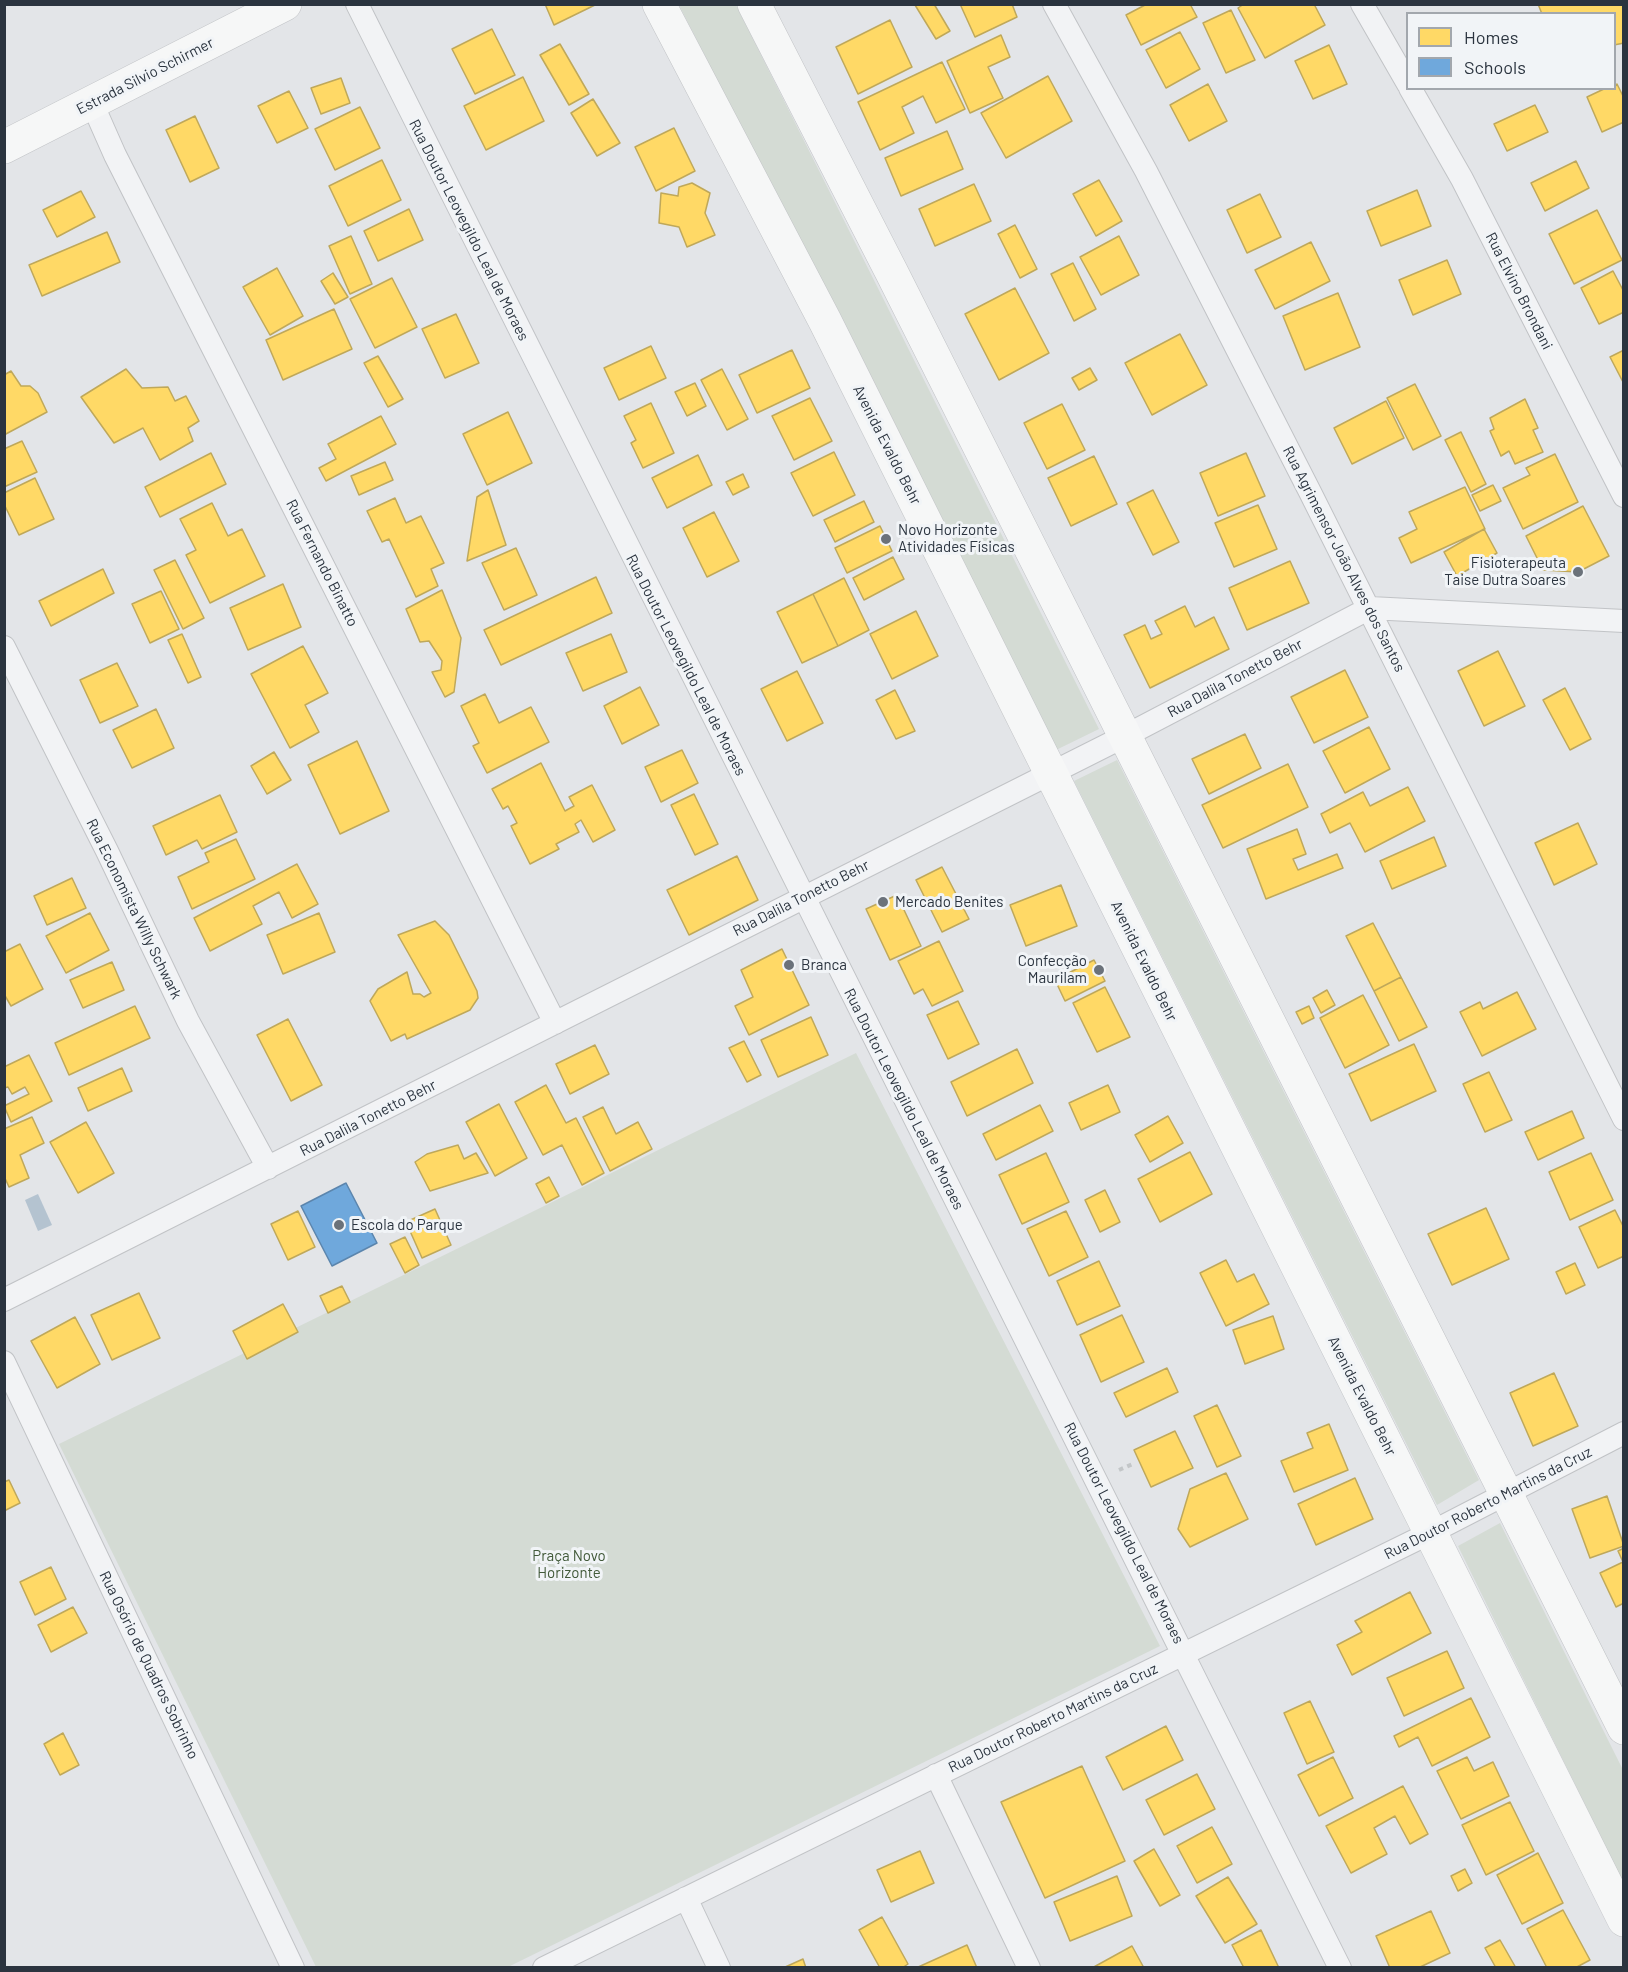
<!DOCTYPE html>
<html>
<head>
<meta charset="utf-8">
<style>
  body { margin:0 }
  #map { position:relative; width:1628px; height:1972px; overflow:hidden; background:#e3e5e8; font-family:Barlow,sans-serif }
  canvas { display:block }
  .frame { position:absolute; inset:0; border:6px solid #2b343f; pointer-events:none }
  .legend { position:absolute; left:1406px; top:12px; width:210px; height:78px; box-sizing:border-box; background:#f1f4f7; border:2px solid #a2a7ad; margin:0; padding:8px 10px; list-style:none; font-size:18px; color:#2b343f }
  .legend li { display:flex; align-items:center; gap:12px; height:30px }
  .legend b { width:30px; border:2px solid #a2a7ad }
</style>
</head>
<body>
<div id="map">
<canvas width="1628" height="1972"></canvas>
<div class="frame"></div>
<ul class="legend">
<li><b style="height:16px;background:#ffd966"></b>Homes</li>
<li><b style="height:16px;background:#6fa8dc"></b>Schools</li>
</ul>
</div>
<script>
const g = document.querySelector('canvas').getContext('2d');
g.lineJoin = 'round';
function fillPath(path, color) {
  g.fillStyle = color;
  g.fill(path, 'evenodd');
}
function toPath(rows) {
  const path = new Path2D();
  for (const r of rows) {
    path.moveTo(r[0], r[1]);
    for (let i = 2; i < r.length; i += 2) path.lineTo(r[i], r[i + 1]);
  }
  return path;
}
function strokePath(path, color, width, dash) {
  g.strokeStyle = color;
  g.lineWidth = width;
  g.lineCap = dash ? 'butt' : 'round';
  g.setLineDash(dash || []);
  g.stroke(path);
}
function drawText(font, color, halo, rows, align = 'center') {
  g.font = font + ' Barlow,sans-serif';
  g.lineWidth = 6;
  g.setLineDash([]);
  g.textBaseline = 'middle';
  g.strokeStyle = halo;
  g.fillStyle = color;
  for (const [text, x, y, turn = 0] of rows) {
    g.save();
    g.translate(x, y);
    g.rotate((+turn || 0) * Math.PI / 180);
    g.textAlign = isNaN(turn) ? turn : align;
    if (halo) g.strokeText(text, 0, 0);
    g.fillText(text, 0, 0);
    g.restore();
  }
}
fillPath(toPath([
  [679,5,736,5,1099,729,1056,750],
  [1117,760,1479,1480,1437,1505,1074,781],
  [856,1053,1160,1646,508,1967,316,1967,59,1444],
  [1500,1523,1623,1770,1623,1882,1458,1546]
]), '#d4dbd4');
fillPath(toPath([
  [38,1194,52,1225,38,1231,25,1200]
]), '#b4c3d0');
const homes = toPath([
  [545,4,597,4,554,25,545,4],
  [934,4,950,31,936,39,915,5,934,4],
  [960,4,1012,4,1017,17,975,37,960,4],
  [1147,4,1190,4,1197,17,1141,45,1126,15,1147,4],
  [1244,4,1314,4,1325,25,1265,58,1238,8,1244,4],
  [1538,4,1624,4,1624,43,1614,45,1614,14,1542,14,1538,4],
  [1231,10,1255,60,1226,73,1203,23,1231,10],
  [890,20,912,67,858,94,836,47,890,20],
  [492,29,515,75,475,94,452,49,492,29],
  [1180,32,1200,69,1166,88,1146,50,1180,32],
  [1001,35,1010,57,988,67,1003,98,970,113,947,61,1001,35],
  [560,44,589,94,569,105,540,55,560,44],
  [1329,45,1347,84,1313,99,1295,61,1329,45],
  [942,62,965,109,936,123,923,96,902,107,914,133,880,150,858,102,942,62],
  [1048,76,1072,121,1006,158,981,113,1048,76],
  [523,77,544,121,486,150,464,106,523,77],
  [341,78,350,103,321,114,311,88,341,78],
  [1208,84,1227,121,1189,141,1170,105,1208,84],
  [1617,84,1624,98,1624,122,1602,132,1587,97,1606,88,1614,88,1617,84],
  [289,91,308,128,277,143,258,106,289,91],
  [593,99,620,143,597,156,571,113,593,99],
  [1535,105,1548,132,1507,151,1494,124,1535,105],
  [360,107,380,148,335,170,315,129,360,107],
  [195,116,219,168,190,182,166,130,195,116],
  [674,128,695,171,656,191,635,147,674,128],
  [947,131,963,169,901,196,885,158,947,131],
  [382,160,401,200,348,226,329,186,382,160],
  [1576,161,1589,188,1545,211,1531,183,1576,161],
  [1099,180,1122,221,1096,236,1073,194,1099,180],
  [692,183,710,193,705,213,715,235,687,247,679,227,659,223,661,193,678,196,679,187,692,183],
  [974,184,991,221,935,246,919,209,974,184],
  [1417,190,1431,226,1381,246,1367,211,1417,190],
  [81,191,95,217,57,237,43,210,81,191],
  [1260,194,1281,237,1247,253,1227,210,1260,194],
  [409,209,423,240,378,261,364,231,409,209],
  [1597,210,1622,260,1574,284,1549,234,1597,210],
  [1015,225,1037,269,1020,278,998,234,1015,225],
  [107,232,120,262,42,296,29,265,107,232],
  [351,236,372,284,350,294,329,246,351,236],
  [1119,236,1139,275,1101,295,1080,257,1119,236],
  [1311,242,1330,281,1275,309,1255,270,1311,242],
  [1447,260,1461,294,1413,315,1399,280,1447,260],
  [1073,263,1096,309,1074,321,1051,274,1073,263],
  [277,268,303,316,270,335,243,287,277,268],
  [1613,271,1624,292,1624,312,1599,324,1581,288,1613,271],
  [333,273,348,297,335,304,321,281,333,273],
  [392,278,417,327,375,348,350,299,392,278],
  [1015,288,1049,353,999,380,965,314,1015,288],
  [1338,293,1360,347,1305,370,1283,316,1338,293],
  [334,309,352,349,283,380,266,340,334,309],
  [456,314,479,363,445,378,422,329,456,314],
  [1180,334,1207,385,1152,415,1125,363,1180,334],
  [651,346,666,378,619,400,604,368,651,346],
  [792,350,810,388,757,413,739,375,792,350],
  [1624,350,1624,384,1610,357,1624,350],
  [378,356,403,399,388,407,364,363,378,356],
  [1090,368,1097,380,1079,390,1072,378,1090,368],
  [126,369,142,388,168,387,175,401,186,396,199,421,188,428,193,441,160,460,143,428,114,443,81,397,126,369],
  [722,369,748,419,727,430,701,380,722,369],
  [11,371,21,386,30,386,38,393,47,412,4,435,4,375,11,371],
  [695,383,706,406,687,416,675,392,695,383],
  [1415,384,1441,436,1413,450,1387,398,1415,384],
  [810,398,832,441,794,460,772,416,810,398],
  [1525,399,1538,428,1533,430,1543,452,1515,464,1509,451,1501,456,1490,431,1494,429,1490,418,1525,399],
  [1386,401,1404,438,1352,464,1334,428,1386,401],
  [651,403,674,453,643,468,631,443,636,440,624,416,651,403],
  [1062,404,1085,450,1047,469,1024,423,1062,404],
  [508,412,532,463,487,485,463,434,508,412],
  [381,416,396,444,326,481,319,468,336,459,328,444,381,416],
  [1461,432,1486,484,1471,492,1445,440,1461,432],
  [22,441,37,472,4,487,4,449,22,441],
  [834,452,855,495,813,516,791,473,834,452],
  [211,453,226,484,160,517,145,487,211,453],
  [1246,453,1265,496,1218,516,1200,473,1246,453],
  [1555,454,1578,502,1523,529,1503,488,1530,475,1526,468,1555,454],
  [698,455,712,485,667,508,652,478,698,455],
  [1094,456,1117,504,1071,526,1048,478,1094,456],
  [385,462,393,480,359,495,351,476,385,462],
  [743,474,749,487,733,495,726,482,743,474],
  [35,478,54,519,19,535,4,504,4,493,35,478],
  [1493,485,1501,501,1480,511,1472,495,1493,485],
  [1465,487,1485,529,1411,563,1399,538,1417,529,1409,512,1465,487],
  [488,490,506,545,467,561,477,497,488,490],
  [1153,490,1179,542,1153,555,1127,503,1153,490],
  [395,498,406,523,421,516,444,563,431,569,438,586,416,597,389,539,382,542,367,511,395,498],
  [864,501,874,522,835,542,824,520,864,501],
  [212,503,228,536,242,529,265,576,210,603,186,555,196,550,180,519,212,503],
  [1258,505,1277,549,1234,567,1215,523,1258,505],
  [1583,506,1609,556,1578,572,1543,570,1526,536,1583,506],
  [714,512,739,561,707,577,683,528,714,512],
  [880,526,892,551,847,573,835,548,880,526],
  [1484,529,1497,553,1457,576,1444,552,1484,529],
  [516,548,537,595,504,610,482,563,516,548],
  [893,557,904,579,864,600,853,578,893,557],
  [175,560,204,618,183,629,154,570,175,560],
  [1290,561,1309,603,1247,630,1229,588,1290,561],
  [103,569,114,593,51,626,39,601,103,569],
  [596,577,612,613,501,665,484,630,596,577],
  [844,578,869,630,838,646,813,594,844,578],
  [283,584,301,627,248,650,230,608,283,584],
  [442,590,461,638,454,692,445,697,432,672,441,670,442,661,429,641,420,642,406,609,442,590],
  [161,591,179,629,150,643,132,604,161,591],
  [813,594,838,646,802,663,777,612,813,594],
  [1185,606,1195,627,1214,617,1229,649,1150,688,1124,635,1145,625,1151,639,1162,634,1155,621,1185,606],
  [916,611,938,656,892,679,870,634,916,611],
  [182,634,201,677,188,683,168,640,182,634],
  [611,634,627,672,583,691,566,653,611,634],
  [303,646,328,693,305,705,319,732,290,748,251,674,303,646],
  [1498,651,1525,706,1484,726,1458,671,1498,651],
  [117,663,138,706,100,723,80,680,117,663],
  [1345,670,1368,717,1314,743,1291,697,1345,670],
  [797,671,823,723,787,741,761,689,797,671],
  [640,687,659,725,622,744,604,706,640,687],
  [1565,688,1591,739,1570,750,1543,700,1565,688],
  [895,690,915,731,896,739,876,700,895,690],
  [485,694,499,723,531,707,549,742,487,773,473,746,479,743,461,706,485,694],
  [156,709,174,748,132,768,113,730,156,709],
  [1369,727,1390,769,1345,793,1323,751,1369,727],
  [1245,734,1261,768,1209,794,1192,759,1245,734],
  [357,741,389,811,340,834,308,765,357,741],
  [682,750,698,783,661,802,645,767,682,750],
  [274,752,291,780,267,794,251,766,274,752],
  [541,763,565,811,574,806,569,797,592,785,615,830,593,842,581,820,575,824,579,832,556,844,559,849,530,864,511,826,517,823,508,806,503,809,492,789,541,763],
  [1288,764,1308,807,1223,848,1202,805,1288,764],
  [1408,787,1425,821,1365,852,1350,823,1330,833,1321,814,1363,792,1370,806,1408,787],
  [694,794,718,844,695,855,671,805,694,794],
  [220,795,237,832,202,849,197,840,166,855,153,826,220,795],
  [1578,823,1597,864,1554,885,1535,843,1578,823],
  [1297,829,1306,854,1293,859,1298,870,1337,854,1343,868,1266,899,1247,849,1297,829],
  [1434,837,1446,866,1392,889,1380,861,1434,837],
  [236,839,255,879,192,909,178,877,209,862,205,853,236,839],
  [737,856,758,900,689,935,667,890,737,856],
  [297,864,318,904,292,918,279,892,253,906,262,924,210,951,194,918,297,864],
  [942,867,969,919,942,932,916,880,942,867],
  [72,878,86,908,47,925,34,896,72,878],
  [1061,885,1077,926,1026,946,1010,905,1061,885],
  [897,895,921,946,890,960,866,909,897,895],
  [90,913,109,950,66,973,46,936,90,913],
  [319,913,335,952,283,974,267,935,319,913],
  [435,921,449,935,477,991,478,998,470,1010,407,1039,405,1034,391,1041,370,1001,378,989,407,972,413,994,420,994,424,997,431,993,398,935,435,921],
  [1373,923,1401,977,1374,991,1346,936,1373,923],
  [939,941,963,991,932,1006,923,989,914,994,898,961,939,941],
  [20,944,43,989,11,1006,4,994,4,952,20,944],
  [782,949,809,1005,749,1035,735,1006,753,997,741,970,782,949],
  [1094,960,1105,981,1065,1001,1055,980,1094,960],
  [112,962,124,990,83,1008,70,980,112,962],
  [1401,977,1427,1027,1399,1041,1374,991,1401,977],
  [1105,987,1130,1037,1097,1052,1073,1003,1105,987],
  [1327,990,1335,1005,1321,1013,1313,998,1327,990],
  [1517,992,1536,1029,1482,1056,1460,1012,1480,1002,1483,1009,1517,992],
  [1363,995,1389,1045,1345,1068,1320,1018,1363,995],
  [958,1001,979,1044,948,1059,927,1015,958,1001],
  [135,1006,150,1038,69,1075,55,1043,135,1006],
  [1309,1006,1314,1018,1302,1024,1296,1012,1309,1006],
  [811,1017,828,1055,778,1077,761,1040,811,1017],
  [288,1019,322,1085,291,1101,257,1035,288,1019],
  [744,1041,761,1075,747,1082,729,1048,744,1041],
  [1414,1044,1436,1091,1371,1121,1349,1074,1414,1044],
  [595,1045,609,1074,570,1094,556,1064,595,1045],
  [1017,1049,1033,1083,967,1116,951,1082,1017,1049],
  [29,1055,52,1101,11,1122,4,1106,29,1094,25,1087,12,1094,8,1087,4,1088,4,1067,29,1055],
  [122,1068,132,1091,88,1111,78,1088,122,1068],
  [1489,1072,1512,1120,1485,1132,1463,1084,1489,1072],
  [546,1085,566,1123,576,1118,604,1173,582,1185,562,1145,543,1155,515,1102,546,1085],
  [1108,1085,1120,1112,1081,1130,1069,1103,1108,1085],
  [499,1104,527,1158,495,1176,466,1122,499,1104],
  [1040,1105,1053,1131,996,1160,983,1134,1040,1105],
  [603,1107,616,1134,638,1122,652,1149,610,1171,583,1117,603,1107],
  [1572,1111,1584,1138,1538,1160,1525,1132,1572,1111],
  [1168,1116,1183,1143,1150,1162,1135,1135,1168,1116],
  [32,1117,44,1143,20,1155,29,1178,9,1187,4,1176,4,1129,32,1117],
  [86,1122,114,1173,78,1193,50,1142,86,1122],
  [458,1145,464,1159,476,1153,488,1173,430,1191,415,1162,427,1154,458,1145],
  [1190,1152,1212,1194,1160,1222,1138,1179,1190,1152],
  [1046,1153,1069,1202,1022,1224,999,1175,1046,1153],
  [1591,1153,1613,1200,1570,1220,1549,1172,1591,1153],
  [549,1177,559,1196,546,1203,536,1184,549,1177],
  [1105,1190,1120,1222,1100,1232,1085,1200,1105,1190],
  [1486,1208,1509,1259,1452,1285,1428,1234,1486,1208],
  [435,1209,451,1245,422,1258,406,1222,435,1209],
  [1615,1210,1624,1228,1624,1256,1598,1268,1579,1227,1615,1210],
  [298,1211,315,1247,288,1260,271,1224,298,1211],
  [1066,1211,1088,1257,1049,1276,1027,1229,1066,1211],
  [405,1237,419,1265,405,1273,390,1244,405,1237],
  [1226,1260,1237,1282,1254,1274,1269,1304,1226,1326,1200,1273,1226,1260],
  [1099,1261,1120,1306,1077,1325,1057,1281,1099,1261],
  [1575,1263,1585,1285,1566,1294,1556,1272,1575,1263],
  [342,1286,350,1302,328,1313,320,1296,342,1286],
  [139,1293,160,1338,112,1360,91,1315,139,1293],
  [283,1304,298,1332,247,1359,233,1331,283,1304],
  [1122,1315,1144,1362,1101,1382,1080,1335,1122,1315],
  [1273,1316,1284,1349,1245,1364,1233,1330,1273,1316],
  [75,1317,100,1364,57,1388,31,1341,75,1317],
  [1167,1368,1178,1392,1126,1417,1114,1393,1167,1368],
  [1554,1373,1578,1426,1533,1446,1510,1393,1554,1373],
  [1217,1405,1241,1456,1217,1467,1194,1416,1217,1405],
  [1329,1424,1348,1470,1294,1492,1281,1461,1313,1448,1307,1433,1329,1424],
  [1175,1431,1193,1468,1151,1487,1134,1450,1175,1431],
  [1226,1473,1248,1519,1190,1547,1178,1529,1190,1489,1226,1473],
  [1355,1478,1373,1519,1316,1545,1298,1504,1355,1478],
  [9,1480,20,1503,4,1511,4,1482,9,1480],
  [1607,1496,1624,1546,1590,1558,1572,1509,1607,1496],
  [1624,1548,1624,1603,1616,1607,1600,1573,1623,1562,1618,1551,1624,1548],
  [51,1567,66,1599,35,1615,20,1582,51,1567],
  [1410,1592,1431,1633,1352,1675,1337,1645,1362,1632,1355,1621,1410,1592],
  [73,1607,87,1633,51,1652,38,1625,73,1607],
  [1447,1651,1464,1688,1404,1716,1387,1678,1447,1651],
  [1471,1698,1490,1737,1432,1766,1418,1737,1399,1747,1394,1736,1471,1698],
  [1310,1701,1334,1752,1307,1764,1284,1713,1310,1701],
  [1166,1726,1183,1760,1123,1790,1106,1757,1166,1726],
  [63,1733,79,1765,60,1775,44,1744,63,1733],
  [1333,1757,1353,1798,1319,1816,1298,1775,1333,1757],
  [1467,1757,1474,1771,1493,1762,1509,1796,1461,1819,1437,1771,1467,1757],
  [1082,1766,1125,1861,1045,1898,1001,1802,1082,1766],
  [1197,1774,1215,1809,1164,1835,1146,1800,1197,1774],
  [1403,1786,1428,1834,1410,1844,1395,1816,1374,1828,1387,1854,1351,1873,1326,1826,1403,1786],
  [1510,1802,1534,1851,1486,1875,1462,1825,1510,1802],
  [1212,1827,1232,1864,1197,1883,1177,1846,1212,1827],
  [1154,1849,1180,1895,1160,1906,1134,1861,1154,1849],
  [920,1851,934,1883,891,1902,877,1870,920,1851],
  [1538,1853,1563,1903,1522,1924,1497,1875,1538,1853],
  [1465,1869,1472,1883,1458,1891,1451,1876,1465,1869],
  [1117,1876,1132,1916,1070,1941,1054,1902,1117,1876],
  [1228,1877,1257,1924,1225,1943,1196,1896,1228,1877],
  [1563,1910,1590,1960,1575,1968,1547,1968,1527,1929,1563,1910],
  [1431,1911,1450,1953,1418,1968,1390,1968,1376,1936,1431,1911],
  [882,1917,908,1964,902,1968,880,1968,859,1930,882,1917],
  [1261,1930,1279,1968,1244,1968,1232,1945,1261,1930],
  [1500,1940,1516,1968,1496,1968,1485,1948,1500,1940],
  [967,1945,977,1968,916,1968,967,1945],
  [1132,1946,1144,1968,1092,1968,1132,1946],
  [803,1959,806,1968,783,1968,803,1959]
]);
fillPath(homes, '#ffd966');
strokePath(homes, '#bfa85a', 1.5);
const schools = toPath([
  [346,1183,377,1243,332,1266,301,1206,346,1183]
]);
fillPath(schools, '#6fa8dc');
strokePath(schools, '#5b85ad', 1.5);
const street = toPath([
  [357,4,1340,1968],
  [1054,4,1146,171,1310,492,1624,1119],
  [1362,4,1408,84],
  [1410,88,1462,179,1624,496],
  [92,103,115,155,555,1023],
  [4,647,107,851,188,1021,268,1168],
  [4,1300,1125,736,1370,608,1624,621],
  [4,1362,293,1968],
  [936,1775,1029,1968],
  [686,1898,719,1968],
  [544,1968,1430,1533,1624,1433]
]);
const secondary = toPath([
  [659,4,825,321,1624,1920],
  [754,4,892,273,1624,1728],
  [4,147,285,4]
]);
strokePath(street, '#c1c3c6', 24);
strokePath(secondary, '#c1c3c6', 34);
strokePath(toPath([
  [1119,1470,1135,1463]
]), '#c3c6c8', 4, [4.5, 4.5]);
strokePath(street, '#f2f3f5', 22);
strokePath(secondary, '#f6f7f7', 33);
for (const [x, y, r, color] of [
  [886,539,6,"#6b727a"],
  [1578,572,6,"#6b727a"],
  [883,902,6,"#6b727a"],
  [789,965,6,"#6b727a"],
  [1099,970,6,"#6b727a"],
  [339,1225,6,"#6b727a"]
]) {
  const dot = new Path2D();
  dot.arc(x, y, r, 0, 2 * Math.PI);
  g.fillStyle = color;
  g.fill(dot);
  strokePath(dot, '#f1f4f7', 2);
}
drawText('15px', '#2b343f', '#f1f4f7', [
  ["Estrada Silvio Schirmer",145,76,-27],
  ["Rua Doutor Leovegildo Leal de Moraes",469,230,63],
  ["Rua Elvino Brondani",1519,291,63],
  ["Avenida Evaldo Behr",887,445,63],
  ["Rua Agrimensor João Alves dos Santos",1344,559,63],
  ["Rua Fernando Binatto",322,563,63],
  ["Rua Doutor Leovegildo Leal de Moraes",686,665,63],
  ["Rua Dalila Tonetto Behr",1235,678,-28],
  ["Rua Dalila Tonetto Behr",801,898,-27],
  ["Rua Economista Willy Schwark",134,909,64],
  ["Avenida Evaldo Behr",1144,961,64],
  ["Rua Doutor Leovegildo Leal de Moraes",904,1099,63],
  ["Rua Dalila Tonetto Behr",368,1118,-27],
  ["Avenida Evaldo Behr",1362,1396,63],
  ["Rua Doutor Roberto Martins da Cruz",1488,1503,-27],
  ["Rua Doutor Leovegildo Leal de Moraes",1124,1533,63],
  ["Rua Osório de Quadros Sobrinho",149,1665,64],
  ["Rua Doutor Roberto Martins da Cruz",1053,1718,-26]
]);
drawText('15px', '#2b343f', '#f1f4f7', [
  ["Novo Horizonte",898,530],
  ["Atividades Físicas",898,547],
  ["Fisioterapeuta",1566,563,"right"],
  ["Taise Dutra Soares",1566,580,"right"],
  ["Mercado Benites",895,902],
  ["Confecção",1087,961,"right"],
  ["Maurilam",1087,978,"right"],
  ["Branca",801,965],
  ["Escola do Parque",351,1225]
], 'left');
drawText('15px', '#425a3a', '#f1f4f7', [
  ["Praça Novo",569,1556],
  ["Horizonte",569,1573]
]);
</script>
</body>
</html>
